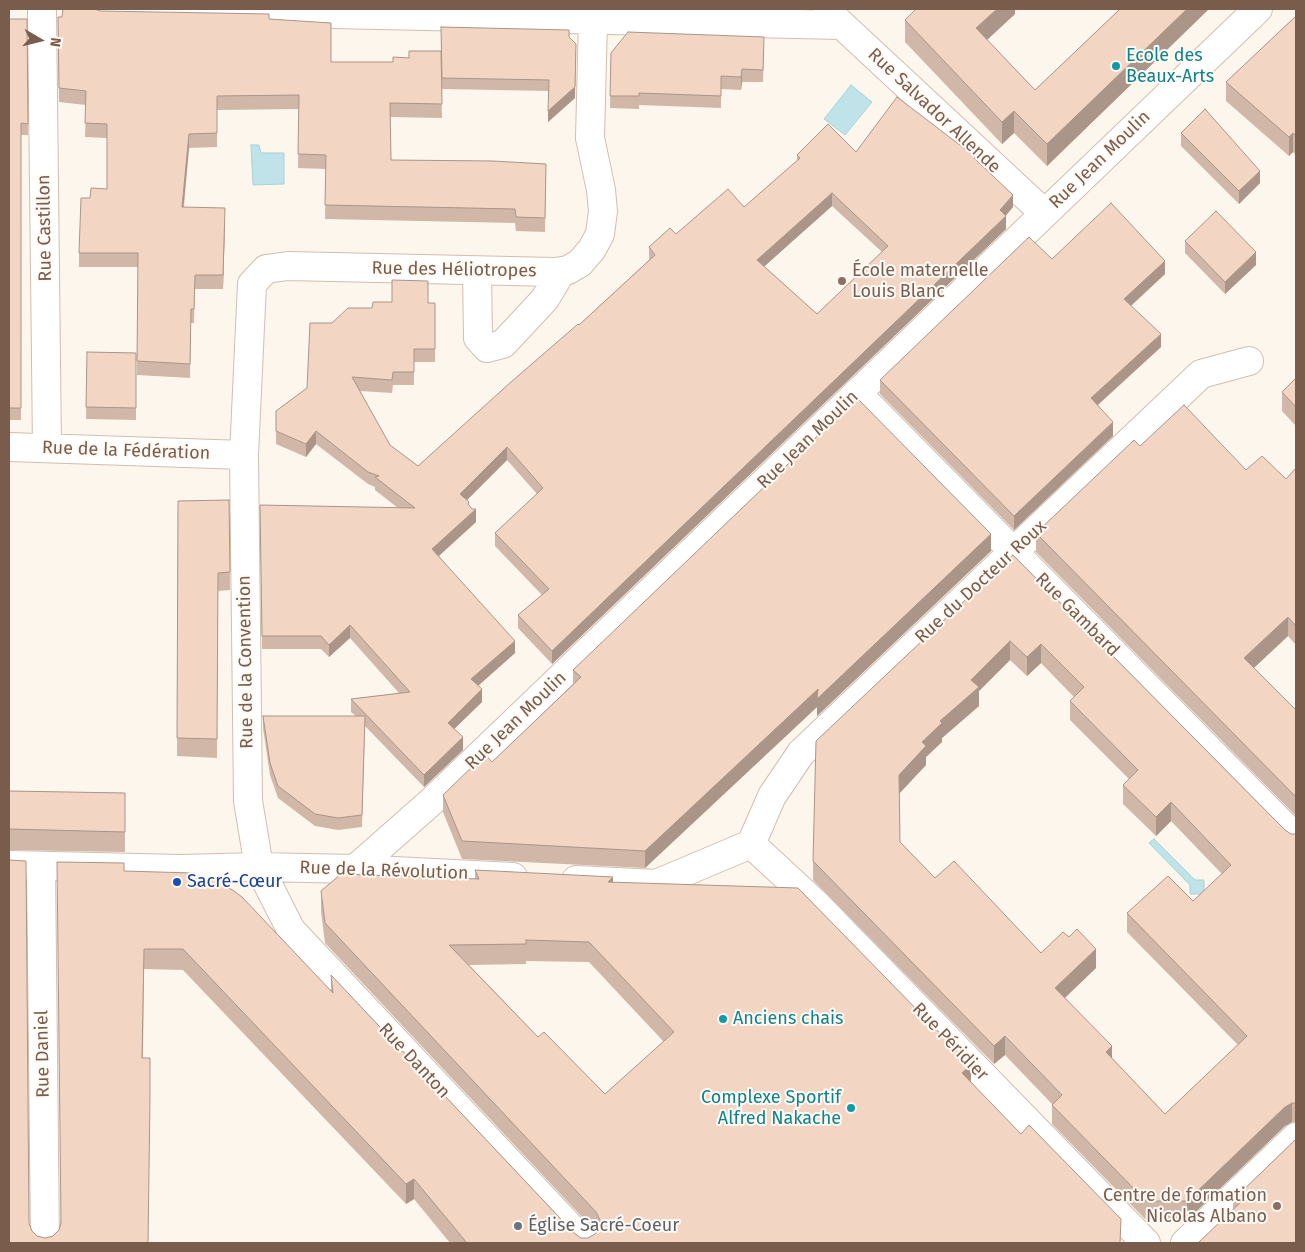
<!DOCTYPE html>
<html>
<head>
<meta charset="utf-8">
<style>
  body { margin:0 }
  #map { position:relative; width:1305px; height:1252px; overflow:hidden; background:#fdf6ec; font-family:"Fira Sans",sans-serif }
  canvas { display:block }
  .frame { position:absolute; inset:0; border:10px solid #7a5c4d; pointer-events:none }
  .north { position:absolute; left:15px; top:15px; width:50px; height:50px; -webkit-text-stroke:4px #fffaf3; paint-order:stroke; rotate:98deg; font-size:14px; font-weight:700; line-height:20px; text-align:center; color:#7a5c4d }
  .north::after { content:''; display:block; margin:auto; width:18px; height:22px; background:#7a5c4d; clip-path:polygon(50% 0,100% 100%,50% 72%,0 100%) }
</style>
</head>
<body>
<div id="map">
<canvas width="1305" height="1252"></canvas>
<div class="frame"></div>
<div class="north">N</div>
</div>
<script>
const g = document.querySelector('canvas').getContext('2d');
g.lineJoin = 'round';
function fillPath(path, color) {
  g.fillStyle = color;
  g.fill(path, 'evenodd');
}
function toPath(rows) {
  const path = new Path2D();
  for (const r of rows) {
    path.moveTo(r[0], r[1]);
    for (let i = 2; i < r.length; i += 2) path.lineTo(r[i], r[i + 1]);
  }
  return path;
}
function strokePath(path, color, width, dash) {
  g.strokeStyle = color;
  g.lineWidth = width;
  g.lineCap = dash ? 'butt' : 'round';
  g.setLineDash(dash || []);
  g.stroke(path);
}
function drawText(font, color, halo, rows, align = 'center') {
  g.font = font + ' "Fira Sans",sans-serif';
  g.lineWidth = 4;
  g.setLineDash([]);
  g.textBaseline = 'middle';
  g.strokeStyle = halo;
  g.fillStyle = color;
  for (const [text, x, y, turn = 0] of rows) {
    g.save();
    g.translate(x, y);
    g.rotate((+turn || 0) * Math.PI / 180);
    g.textAlign = isNaN(turn) ? turn : align;
    if (halo) g.strokeText(text, 0, 0);
    g.fillText(text, 0, 0);
    g.restore();
  }
}
const water = toPath([
  [851,85,872,102,845,135,824,119,851,85],
  [251,145,259,145,261,153,284,153,284,184,253,185,251,145],
  [1154,839,1195,880,1204,880,1204,894,1190,894,1190,885,1149,843,1154,839]
]);
fillPath(water, '#bfe3e8');
strokePath(water, '#a5d3da', 1);
const minor = toPath([
  [42,9,47,448],
  [101,9,841,25],
  [828,12,1044,213],
  [477,271,478,338,487,348,503,344,545,299,561,272],
  [857,393,1296,838],
  [9,447,244,455],
  [751,844,772,796,801,753,1201,374,1249,361],
  [751,844,816,904,1146,1243],
  [9,865,181,869,259,867,355,869,513,877],
  [41,866,45,1243],
  [355,869,431,802,1258,9],
  [576,880,656,884,751,844],
  [585,1243,291,930,259,867,248,801,244,455,252,284,266,269,288,266,555,272,568,270,580,263,592,249,600,234,603,211,601,190,590,138,593,20],
  [1185,1243,1296,1137]
]);
strokePath(minor, '#d1beb0', 30);
strokePath(minor, '#fff', 28);
fillPath(toPath([
  [1015,9,1015,14,987,40,1035,90,1120,9,1209,9,1047,166,1014,133,1002,144,905,42,905,20],
  [101,11,269,19,331,62,393,62,409,58,441,51,442,118,390,117,391,160,546,164,545,232,516,231,515,223,325,219,326,169,298,168,299,109,217,110,217,147,189,148,184,207,225,222,223,289,195,289,194,323,191,323,190,378,137,375,138,267,79,267,79,253,90,198,107,189,107,138,85,137,86,105,59,102,58,17,62,17],
  [1296,16,1296,155,1293,152,1289,156,1226,101,1226,82],
  [9,19,27,19,28,135,21,135,21,420,9,420],
  [441,27,569,37,575,98,548,122,549,91,442,89],
  [764,49,763,82,742,82,741,90,721,89,721,108,639,105,639,109,610,108,611,53],
  [1181,133,1260,183,1239,204,1181,146],
  [856,152,975,159,1013,207,1006,215,1006,229,552,664,518,628,518,615,542,595,495,546,495,533,537,494,507,460,467,500,476,522,439,556,515,653,478,686,482,702,454,729,463,750,424,787,365,726,362,827,338,830,315,826,278,798,270,775,263,728,263,716,356,716,351,712,351,699,399,693,350,638,329,657,321,649,262,649,260,505,398,508,375,490,375,487,368,484,316,444,306,457,276,444,276,411,307,388,332,323,372,308,428,303,435,303,435,362,414,362,414,385,393,385,392,393,360,391,390,445,418,466,579,325,649,260,649,247,676,234,744,207,797,161,797,155],
  [832,206,882,252,817,314,764,266],
  [1185,241,1256,265,1225,294,1185,253],
  [1052,259,1165,274,1131,306,1161,347,1098,405,1113,436,1014,530,880,394,880,380],
  [87,352,136,353,136,420,86,419],
  [1296,378,1296,426,1282,411,1282,392],
  [1140,446,1286,479,1296,468,1296,645,1288,636,1254,668,1296,710,1296,816,1036,552,1036,533],
  [229,500,230,590,218,591,217,758,177,756,178,501],
  [991,551,817,716,817,707,645,868,462,859,443,812,443,795,492,762,573,684,573,670],
  [1013,555,1285,830,1291,834,1296,834,1296,1122,1292,1122,1285,1126,1187,1220,1146,1220,1052,1124,1052,1104,1005,1055,994,1064,813,880,813,861],
  [1010,660,1027,676,1041,663,1074,697,1070,701,1070,720,1129,779,1123,785,1123,804,1156,836,1171,821,1222,874,1193,901,1127,913,1127,932,1238,1045,1165,1114,1112,1058,1065,998,1096,968,1041,953,935,878,900,842,899,793,926,765,926,757,942,742,942,738,979,706,979,691],
  [9,791,125,793,125,852,9,850],
  [475,870,613,882,971,1082,1121,1243,450,1243,414,1199,406,1204,183,970,144,969,143,1058,148,1243,9,1243,29,1223,32,1231,37,1236,45,1238,53,1236,59,1230,124,871,192,878,331,990,331,975,574,1233,581,1238,588,1238,595,1234,597,1233,325,943,321,911,321,891,475,879],
  [526,961,589,962,664,1042,605,1094,538,1037,469,965,526,964],
  [1296,1139,1296,1243,1233,1209,1233,1200]
]), '#d1b7a8');
fillPath(toPath([
  [997,9,1015,9,1015,14,976,50,976,28],
  [1187,9,1209,9,1047,166,1047,144],
  [576,44,575,98,548,122,548,111],
  [742,69,742,82,741,90,741,77],
  [1014,111,1014,133,1002,144,1002,122],
  [1293,133,1293,152,1289,156,1289,137],
  [189,134,189,148,182,221,182,207],
  [1260,171,1260,183,1239,204,1239,191],
  [832,193,832,206,757,273,757,260],
  [1013,195,1013,207,1003,219,1006,216,1006,229,552,664,552,651,1000,210],
  [225,208,225,222,223,289,223,275],
  [1256,252,1256,265,1225,294,1225,282],
  [1165,261,1165,274,1124,312,1124,299],
  [1161,334,1161,347,1091,411,1091,398],
  [1113,422,1113,436,1014,530,1014,516],
  [316,431,316,444,306,457,306,444],
  [507,447,507,460,460,507,460,494],
  [476,509,476,522,432,562,432,549],
  [991,534,991,551,817,716,817,707,645,868,645,851,818,689],
  [1288,617,1288,636,1244,677,1244,658],
  [350,625,350,638,329,657,329,645],
  [515,641,515,653,471,692,471,679],
  [1010,641,1010,660,979,691,979,706,942,738,942,742,926,757,926,765,899,794,899,775,922,742,940,721,971,680],
  [1041,644,1041,663,1027,676,1027,657],
  [482,689,482,702,448,735,448,723],
  [463,737,463,750,424,787,424,775],
  [1171,802,1171,821,1156,836,1156,817],
  [613,877,613,898,608,882],
  [1096,949,1096,968,1055,1007,1055,988],
  [1005,1036,1005,1055,994,1064,994,1046],
  [1112,1046,1112,1065,1106,1052],
  [971,1065,971,1085,962,1073],
  [1292,1103,1292,1122,1285,1126,1187,1220,1187,1201,1285,1107],
  [414,1179,414,1199,406,1204,406,1184]
]), '#aa9588');
const building = toPath([
  [63,9,94,9,101,11,269,14,269,19,331,23,331,62,393,62,393,57,409,58,409,51,441,51,442,104,390,103,391,160,493,161,546,164,545,218,516,217,515,209,325,205,326,155,298,154,299,95,217,96,217,133,189,134,182,207,225,208,223,275,195,275,194,309,191,309,190,364,137,361,138,253,79,253,81,198,90,198,91,188,107,189,107,124,85,123,86,91,59,88,58,17,62,17,63,9],
  [916,9,997,9,976,28,1035,90,1120,9,1187,9,1047,144,1014,111,1002,122,905,20,916,9],
  [1296,16,1296,136,1293,133,1289,137,1226,82,1296,16],
  [9,19,27,19,28,124,21,123,21,408,9,408,9,19],
  [441,27,569,30,569,37,576,44,575,87,548,111,549,80,442,78,441,27],
  [628,32,764,37,763,70,742,69,741,77,721,76,721,96,639,93,639,96,610,96,611,53,628,32],
  [897,97,969,152,975,157,974,158,1013,195,1000,210,1006,216,552,651,518,615,549,589,495,533,543,488,507,447,460,494,469,502,468,504,472,509,476,509,432,549,515,641,471,679,482,689,448,723,463,737,424,775,351,699,410,692,350,625,329,645,321,636,262,636,260,505,415,508,375,477,379,476,368,472,316,431,306,444,276,431,276,411,307,388,310,323,332,323,348,308,372,308,373,302,392,302,392,280,428,281,428,303,435,303,435,349,414,349,414,372,393,372,392,380,352,377,390,445,418,466,511,382,578,324,579,325,655,255,649,247,670,228,676,234,728,189,744,207,800,158,797,155,828,124,856,152,897,97],
  [832,193,888,246,817,314,757,260,832,193],
  [1205,109,1260,171,1239,191,1181,133,1205,109],
  [1111,203,1165,261,1124,299,1161,334,1091,398,1113,422,1014,516,880,380,1029,237,1052,259,1111,203],
  [1216,211,1256,252,1225,282,1185,241,1216,211],
  [87,352,136,353,136,408,86,407,87,352],
  [1296,378,1296,407,1282,392,1296,378],
  [857,398,991,534,817,699,818,689,645,851,462,841,443,795,485,754,492,762,581,677,573,670,857,398],
  [1184,405,1246,470,1262,456,1286,479,1296,468,1296,626,1288,617,1244,658,1296,710,1296,797,1036,533,1134,440,1140,446,1184,405],
  [229,500,230,572,218,573,217,739,177,738,178,501,229,500],
  [1013,555,1285,830,1291,834,1296,834,1296,1103,1292,1103,1285,1107,1187,1201,1146,1201,1052,1105,1062,1095,1005,1036,994,1046,813,861,816,741,1013,555],
  [1010,641,1027,657,1041,644,1084,687,1070,701,1138,770,1123,785,1156,817,1171,802,1231,865,1193,901,1168,876,1127,913,1247,1036,1165,1114,1106,1052,1112,1046,1055,988,1096,949,1077,929,1069,937,1063,932,1041,953,954,861,935,878,900,842,899,775,926,746,922,742,942,723,940,721,979,687,971,680,1010,641],
  [263,716,365,716,362,815,338,818,315,814,278,786,270,763,263,716],
  [9,791,125,793,125,832,9,829,9,791],
  [9,860,26,861,29,1223,32,1231,37,1236,45,1238,53,1236,59,1230,61,1223,57,862,124,863,124,871,192,873,192,878,214,879,234,891,242,897,333,993,331,975,574,1233,581,1238,588,1238,595,1234,600,1228,600,1220,596,1212,325,923,321,891,341,874,479,879,475,870,613,877,608,882,798,888,971,1065,962,1073,1021,1134,1029,1125,1121,1219,1120,1243,467,1243,414,1179,406,1184,183,949,144,949,142,1058,150,1058,150,1095,148,1243,9,1243,9,860],
  [526,940,589,942,674,1032,605,1094,544,1032,538,1037,449,945,526,944,526,940],
  [1296,1139,1296,1243,1198,1243,1243,1200,1233,1200,1296,1139]
]);
fillPath(building, '#f3d5c3');
strokePath(building, '#aa9588', 1);
for (const [x, y, r, color] of [
  [1116,66,5,"#0f9aa8"],
  [842,281,5,"#8d6e63"],
  [177,882,5,"#1a4fb4"],
  [723,1019,5,"#0f9aa8"],
  [851,1108,5,"#0f9aa8"],
  [1277,1206,5,"#8d6e63"],
  [518,1226,5,"#6b7280"]
]) {
  const dot = new Path2D();
  dot.arc(x, y, r, 0, 2 * Math.PI);
  g.fillStyle = color;
  g.fill(dot);
  strokePath(dot, '#fffaf3', 2);
}
drawText('18px', '#0d838f', '#fffaf3', [
  ["Ecole des",1126,56],
  ["Beaux-Arts",1126,77],
  ["Anciens chais",733,1019],
  ["Complexe Sportif",841,1098,"right"],
  ["Alfred Nakache",841,1119,"right"]
], 'left');
drawText('18px', '#7a5c4d', '#fffaf3', [
  ["Rue Salvador Allende",934,111,43],
  ["Rue Jean Moulin",1100,160,-44],
  ["Rue Castillon",45,228,-91],
  ["Rue des Héliotropes",454,270,1],
  ["Rue Jean Moulin",808,440,-44],
  ["Rue de la Fédération",126,451,2],
  ["Rue du Docteur Roux",981,582,-43],
  ["Rue Gambard",1077,615,45],
  ["Rue de la Convention",246,662,-91],
  ["Rue Jean Moulin",516,721,-44],
  ["Rue de la Révolution",384,871,2],
  ["Rue Péridier",950,1042,46],
  ["Rue Daniel",43,1054,-91],
  ["Rue Danton",414,1061,47]
]);
drawText('18px', '#785e54', '#fffaf3', [
  ["École maternelle",852,271],
  ["Louis Blanc",852,292],
  ["Centre de formation",1267,1196,"right"],
  ["Nicolas Albano",1267,1217,"right"]
], 'left');
drawText('18px', '#164399', '#fffaf3', [
  ["Sacré-Cœur",187,882]
], 'left');
drawText('18px', '#5b616d', '#fffaf3', [
  ["Église Sacré-Coeur",528,1226]
], 'left');
</script>
</body>
</html>
